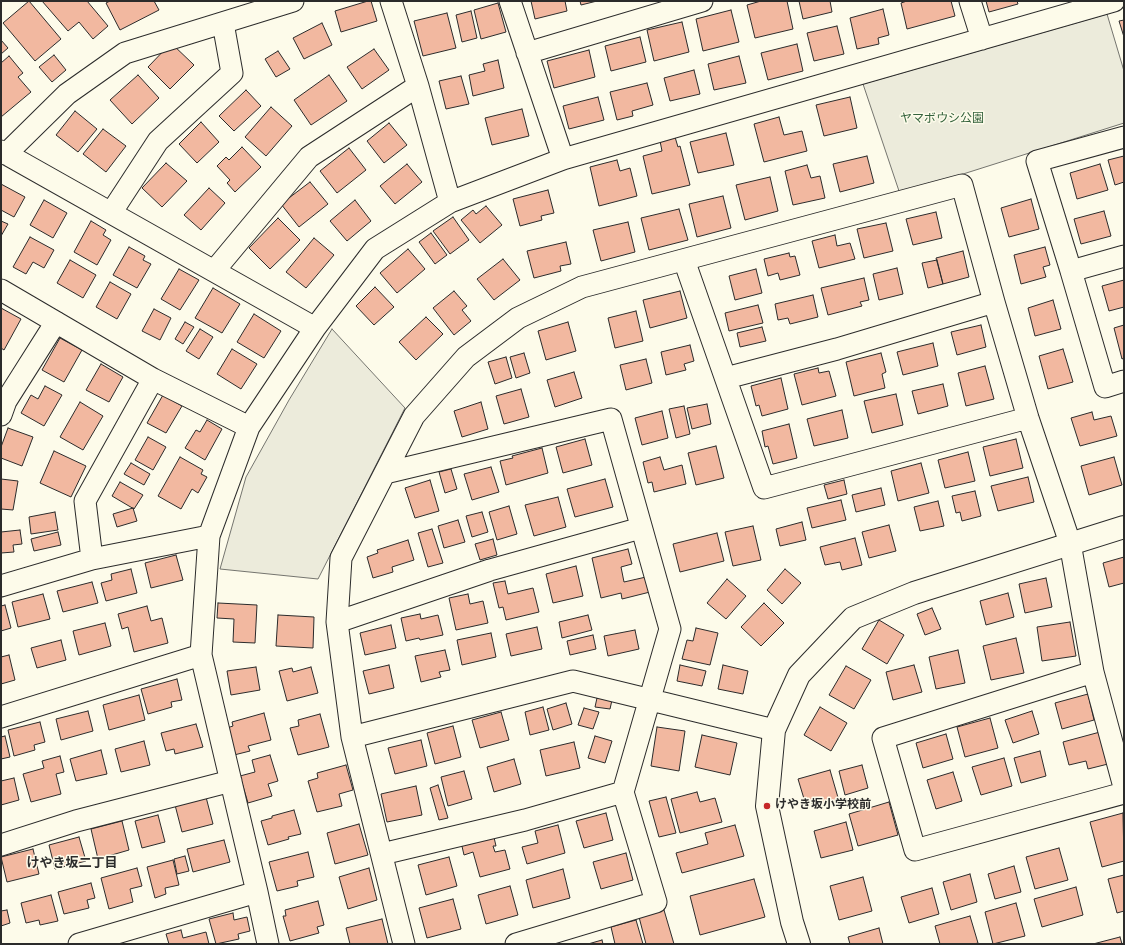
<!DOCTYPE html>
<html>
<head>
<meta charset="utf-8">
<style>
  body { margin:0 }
  #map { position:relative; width:1125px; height:945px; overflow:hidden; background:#fdfbea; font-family:Overpass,sans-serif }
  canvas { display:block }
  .frame { position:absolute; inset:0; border:2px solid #2b2b2b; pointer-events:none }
</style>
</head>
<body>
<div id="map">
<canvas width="1125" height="945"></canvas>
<div class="frame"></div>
</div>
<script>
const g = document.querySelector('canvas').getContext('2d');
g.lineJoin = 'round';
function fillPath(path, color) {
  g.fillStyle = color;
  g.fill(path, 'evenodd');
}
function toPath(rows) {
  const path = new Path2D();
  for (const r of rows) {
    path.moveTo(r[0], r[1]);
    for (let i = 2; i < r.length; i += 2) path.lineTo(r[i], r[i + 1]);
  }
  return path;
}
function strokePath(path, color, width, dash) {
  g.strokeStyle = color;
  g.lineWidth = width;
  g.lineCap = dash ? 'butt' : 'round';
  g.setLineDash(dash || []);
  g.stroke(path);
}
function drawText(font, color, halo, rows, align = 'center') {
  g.font = font + ' Overpass,"Noto Sans JP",sans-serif';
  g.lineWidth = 3;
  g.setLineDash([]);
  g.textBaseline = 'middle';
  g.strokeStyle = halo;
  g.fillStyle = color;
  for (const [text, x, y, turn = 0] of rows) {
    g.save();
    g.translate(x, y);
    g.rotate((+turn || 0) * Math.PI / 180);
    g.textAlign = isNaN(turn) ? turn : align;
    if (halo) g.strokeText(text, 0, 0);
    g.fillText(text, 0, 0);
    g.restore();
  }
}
const green = toPath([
  [1107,14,1124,71,1124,123,900,194,863,84,1107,14],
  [332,329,405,408,318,579,220,569,246,477,289,400,332,329]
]);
fillPath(green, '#ecebdb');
strokePath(green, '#74746e', 1);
const building = toPath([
  [29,1,61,39,35,61,3,23,29,1],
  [42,1,87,1,108,26,93,39,79,22,68,31,42,1],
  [110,1,154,1,159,10,120,30,106,3,110,1],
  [368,1,371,1,377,21,341,32,335,11,368,1],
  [531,1,565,1,567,11,535,19,531,1],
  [580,1,597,1,581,5,580,1],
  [761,1,787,1,793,29,755,38,747,5,761,1],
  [799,1,830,1,832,12,803,19,799,1],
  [907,1,951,1,955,16,907,29,901,3,907,1],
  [986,1,1017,1,1018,4,989,12,986,1],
  [498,3,506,32,481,39,474,10,498,3],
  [883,9,889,35,878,38,879,44,857,49,850,18,883,9],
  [731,10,739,42,703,51,696,19,731,10],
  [471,11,477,38,462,42,456,15,471,11],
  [447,13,456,48,423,56,414,21,447,13],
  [1124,20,1124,37,1119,21,1124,20],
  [682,22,689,52,654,61,647,30,682,22],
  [322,23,332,45,304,59,293,38,322,23],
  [837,26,844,54,814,61,807,33,837,26],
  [640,37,646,62,611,71,605,46,640,37],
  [1,40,8,48,1,54,1,40],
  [171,43,194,65,170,89,148,67,171,43],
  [797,44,803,71,768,80,761,53,797,44],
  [374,49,389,70,362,89,347,67,374,49],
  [589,50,595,77,554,88,547,61,589,50],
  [278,51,290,69,276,77,265,59,278,51],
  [54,55,66,70,52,82,39,67,54,55],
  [9,56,23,73,18,77,31,92,1,117,1,63,9,56],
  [739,56,746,83,714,90,708,64,739,56],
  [498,60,504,88,473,96,469,75,485,71,483,64,498,60],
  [694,70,700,94,670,101,664,78,694,70],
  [138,75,159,98,132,124,110,100,138,75],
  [329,75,347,101,311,125,294,100,329,75],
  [461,76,469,104,446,109,439,81,461,76],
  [647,83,653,105,632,111,633,116,617,120,610,92,647,83],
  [246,90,261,106,234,131,219,116,246,90],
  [598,97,604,120,569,129,563,106,598,97],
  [850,97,857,128,824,136,816,105,850,97],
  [271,107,292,126,266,156,245,137,271,107],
  [522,109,529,136,492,145,485,118,522,109],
  [75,111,97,129,78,152,56,135,75,111],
  [779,117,784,135,802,131,807,151,764,162,754,124,779,117],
  [201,122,219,142,197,163,179,144,201,122],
  [389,123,407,145,384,163,367,141,389,123],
  [103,129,126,146,106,172,83,154,103,129],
  [726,133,734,165,698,173,690,142,726,133],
  [675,137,678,147,680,146,690,185,652,194,643,156,662,151,660,141,675,137],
  [242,147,261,167,235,192,227,183,230,180,217,166,226,157,229,160,242,147],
  [349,148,366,170,337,193,320,171,349,148],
  [867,156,874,183,840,192,833,164,867,156],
  [1124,156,1124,182,1115,185,1108,160,1124,156],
  [617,160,620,171,630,168,637,196,599,206,590,167,617,160],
  [166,163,187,181,162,207,142,188,166,163],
  [407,164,422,182,395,204,380,186,407,164],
  [1100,164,1108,190,1077,199,1070,173,1100,164],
  [807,165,811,178,820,176,825,198,793,205,785,171,807,165],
  [770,177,778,211,745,220,736,185,770,177],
  [310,182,328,204,299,227,281,204,310,182],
  [1,184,25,197,14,217,1,210,1,184],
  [209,188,225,203,201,230,184,215,209,188],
  [548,190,554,213,541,216,542,220,520,226,513,199,548,190],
  [723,196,731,228,697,237,689,204,723,196],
  [1031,199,1039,229,1009,237,1001,208,1031,199],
  [44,200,67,213,53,238,30,225,44,200],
  [355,200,371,221,347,241,330,221,355,200],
  [486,206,502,225,480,243,461,220,473,210,476,214,486,206],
  [679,209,688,240,649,250,641,218,679,209],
  [1104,211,1111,236,1081,244,1074,219,1104,211],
  [936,212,942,238,913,245,906,219,936,212],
  [453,217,469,240,450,254,433,231,453,217],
  [278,218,300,240,270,269,249,248,278,218],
  [1,221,8,224,1,236,1,221],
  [91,221,106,230,103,235,111,240,97,265,74,252,91,221],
  [628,222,635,252,601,261,593,230,628,222],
  [886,223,893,251,864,258,857,229,886,223],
  [431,233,447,255,435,264,419,242,431,233],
  [835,235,837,246,850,243,855,259,819,268,812,241,835,235],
  [30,237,54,250,44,268,33,262,26,274,13,267,30,237],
  [314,238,334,255,306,288,286,272,314,238],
  [566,242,571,264,560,266,561,271,534,278,527,251,566,242],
  [129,247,145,256,143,260,151,264,137,288,113,275,129,247],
  [1045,247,1050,265,1043,267,1046,277,1021,284,1014,255,1045,247],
  [408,249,425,269,397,293,380,273,408,249],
  [963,251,969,277,943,284,936,258,963,251],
  [789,253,790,257,795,256,800,275,780,280,778,273,768,276,764,259,789,253],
  [503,259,520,280,494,300,477,279,503,259],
  [70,260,96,275,83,298,57,283,70,260],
  [937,260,943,284,928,288,922,263,937,260],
  [897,268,903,294,879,300,873,274,897,268],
  [179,269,199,280,180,310,161,299,179,269],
  [756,269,762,293,735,300,729,276,756,269],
  [864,278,869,300,860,302,862,306,828,315,821,288,864,278],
  [1124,280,1124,307,1109,311,1102,286,1124,280],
  [110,282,131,294,117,319,96,307,110,282],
  [375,287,394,307,374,325,356,306,375,287],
  [213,288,240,304,222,333,195,318,213,288],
  [454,291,467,306,462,310,471,321,454,335,433,308,454,291],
  [680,291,687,318,650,328,643,300,680,291],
  [813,295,818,317,790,324,788,318,778,320,775,304,813,295],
  [1053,300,1061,329,1035,336,1028,308,1053,300],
  [758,305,763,323,729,331,725,313,758,305],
  [1,308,21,319,4,350,1,348,1,308],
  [154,309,171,318,160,340,142,331,154,309],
  [636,311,643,341,615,348,608,318,636,311],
  [254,314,281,331,264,358,237,342,254,314],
  [426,317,443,334,416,360,399,342,426,317],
  [185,322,194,327,183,344,175,339,185,322],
  [568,322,576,351,546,360,538,331,568,322],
  [981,325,986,347,957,355,951,332,981,325],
  [1124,325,1124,358,1122,359,1114,328,1124,325],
  [762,327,766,341,740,347,737,333,762,327],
  [200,329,213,337,199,359,186,351,200,329],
  [60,338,82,350,64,382,42,370,60,338],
  [933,343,938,366,903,375,897,352,933,343],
  [690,345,694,361,684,364,686,370,666,375,661,352,690,345],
  [232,349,257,364,241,389,217,374,232,349],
  [1063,349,1073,382,1048,389,1039,356,1063,349],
  [524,353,530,373,516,378,510,357,524,353],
  [881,353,886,372,882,374,885,388,854,396,846,362,881,353],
  [506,357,512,378,495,384,488,362,506,357],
  [646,359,652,383,626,390,620,365,646,359],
  [101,364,123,377,109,402,86,390,101,364],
  [985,366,994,399,966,406,958,373,985,366],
  [818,368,819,373,829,371,836,396,802,405,794,374,818,368],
  [574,372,582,398,555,407,547,380,574,372],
  [781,378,788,409,762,416,759,405,756,406,751,386,781,378],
  [943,384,948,406,918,414,912,391,943,384],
  [45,386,62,395,44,426,21,413,31,395,38,399,45,386],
  [521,389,529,417,504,424,496,396,521,389],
  [896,394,903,425,872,433,864,401,896,394],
  [163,395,182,406,166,433,147,423,163,395],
  [80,402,103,416,83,450,60,437,80,402],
  [481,402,488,429,462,437,454,411,481,402],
  [707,404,711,424,692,429,687,408,707,404],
  [684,406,690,434,676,438,669,409,684,406],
  [842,410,848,438,814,446,807,419,842,410],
  [662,411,668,438,642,445,635,418,662,411],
  [1092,412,1094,420,1111,416,1117,436,1080,446,1071,418,1092,412],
  [207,420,222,429,205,460,185,448,196,430,200,432,207,420],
  [789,424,797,458,773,464,768,446,765,447,762,431,789,424],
  [8,428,33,437,22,466,1,458,1,447,8,428],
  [148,437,166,447,153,470,135,460,148,437],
  [585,439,592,465,563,473,556,447,585,439],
  [1016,439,1023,468,990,476,983,447,1016,439],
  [716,446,724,478,696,485,688,453,716,446],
  [542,448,548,473,506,485,500,461,513,458,512,456,542,448],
  [54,451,86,466,71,497,40,483,54,451],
  [968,452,975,481,945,488,938,460,968,452],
  [180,457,203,470,201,474,207,477,198,493,192,489,181,509,158,496,180,457],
  [660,457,664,470,682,465,686,484,654,492,652,482,648,483,643,462,660,457],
  [1114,457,1122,485,1089,495,1081,466,1114,457],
  [131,463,150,474,144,485,124,474,131,463],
  [921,463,929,493,898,501,891,471,921,463],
  [491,467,499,492,472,500,464,474,491,467],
  [451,469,457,489,445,493,439,472,451,469],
  [1028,477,1034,502,998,511,991,486,1028,477],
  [1,479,18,481,13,510,1,509,1,479],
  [605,479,613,507,575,517,567,489,605,479],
  [430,480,439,511,415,518,405,488,430,480],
  [844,480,847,494,828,499,824,485,844,480],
  [120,482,143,495,134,509,112,496,120,482],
  [881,488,885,505,856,512,852,495,881,488],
  [975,491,981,516,962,521,960,512,956,513,952,496,975,491],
  [558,497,566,527,534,536,525,505,558,497],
  [841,500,846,520,812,528,807,508,841,500],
  [938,501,944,526,920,531,914,507,938,501],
  [509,506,517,534,497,540,489,512,509,506],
  [133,508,137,521,117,527,113,514,133,508],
  [55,512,58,530,31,534,29,517,55,512],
  [482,512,488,532,472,537,466,516,482,512],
  [458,520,465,542,444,548,438,526,458,520],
  [802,522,806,540,780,546,776,529,802,522],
  [889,525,896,551,869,558,862,532,889,525],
  [753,526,761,560,733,566,725,532,753,526],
  [432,529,443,563,428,567,418,533,432,529],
  [20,530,22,544,13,545,14,552,1,553,1,532,20,530],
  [58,532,61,545,34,551,31,539,58,532],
  [717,533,724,561,680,572,673,544,717,533],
  [855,538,862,565,842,570,840,562,825,565,820,547,855,538],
  [493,539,497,555,480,560,475,544,493,539],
  [408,540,414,560,392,567,393,572,373,578,367,557,378,553,377,550,408,540],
  [628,549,632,564,621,567,624,582,646,577,650,592,622,599,621,593,601,598,592,558,628,549],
  [176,555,183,580,151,588,145,563,176,555],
  [1124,557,1124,583,1109,587,1103,563,1124,557],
  [576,566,583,596,553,603,546,574,576,566],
  [131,569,137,593,106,601,101,583,112,580,111,574,131,569],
  [785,569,801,583,782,604,767,590,785,569],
  [1046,578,1052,607,1025,613,1019,584,1046,578],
  [727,579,746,596,726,619,707,603,727,579],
  [505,581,508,594,533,588,539,612,506,620,503,607,499,608,493,583,505,581],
  [92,582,98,603,63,612,57,591,92,582],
  [1008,593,1014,617,986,625,980,601,1008,593],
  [43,594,50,619,18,627,12,602,43,594],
  [468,594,470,604,483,601,488,623,456,630,449,598,468,594],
  [218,603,257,605,255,643,233,642,234,619,217,618,218,603],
  [764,603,784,623,761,646,741,627,764,603],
  [5,605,11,628,1,631,1,606,5,605],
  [147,606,151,621,162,618,168,643,134,652,128,627,122,629,118,614,147,606],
  [932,608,941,629,925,635,917,614,932,608],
  [420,614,421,619,438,615,443,635,420,640,419,638,406,641,401,618,420,614],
  [278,615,314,617,313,648,276,646,278,615],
  [588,615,592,630,562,638,559,622,588,615],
  [879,620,904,635,887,664,862,649,879,620],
  [1070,622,1076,656,1042,661,1037,627,1070,622],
  [105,623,111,646,79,655,73,631,105,623],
  [391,625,396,648,365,655,360,633,391,625],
  [537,627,542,649,511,656,506,634,537,627],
  [696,628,718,633,710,665,682,659,687,640,693,641,696,628],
  [635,630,639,649,608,656,604,636,635,630],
  [491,633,496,657,462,665,457,640,491,633],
  [593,635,596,649,570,655,567,641,593,635],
  [1016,638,1024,673,991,680,983,646,1016,638],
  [61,640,66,660,37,668,31,648,61,640],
  [445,650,450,670,439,672,441,677,421,682,415,656,445,650],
  [958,650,965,683,936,689,929,657,958,650],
  [9,655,15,680,1,684,1,657,9,655],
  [389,665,394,688,369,694,363,671,389,665],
  [680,665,706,671,702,686,677,681,680,665],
  [723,665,748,671,743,694,718,689,723,665],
  [914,665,922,692,893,700,886,672,914,665],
  [846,666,871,680,854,709,829,695,846,666],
  [256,667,260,690,231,695,227,671,256,667],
  [311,667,318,693,287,701,279,671,292,668,293,672,311,667],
  [177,679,182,700,171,702,172,707,148,714,141,689,177,679],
  [1088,694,1094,720,1062,729,1055,703,1088,694],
  [139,695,145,720,109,730,103,705,139,695],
  [597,698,612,700,610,709,595,707,597,698],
  [566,703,572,724,553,730,547,709,566,703],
  [543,707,549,730,530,735,525,712,543,707],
  [820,707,847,723,831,751,804,735,820,707],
  [584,708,599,712,593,729,578,725,584,708],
  [88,711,93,731,61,740,56,719,88,711],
  [1032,711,1039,734,1013,743,1005,720,1032,711],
  [501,712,509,740,480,748,472,720,501,712],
  [264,713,271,740,248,746,250,751,234,755,227,728,233,726,232,722,264,713],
  [320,714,329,747,298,755,290,728,299,726,298,720,320,714],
  [990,718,998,748,965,757,957,727,990,718],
  [40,722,45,742,34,745,35,750,14,756,8,730,40,722],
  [196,724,203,747,175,754,174,749,166,751,161,733,196,724],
  [453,726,461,757,435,764,427,733,453,726],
  [657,727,685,731,679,771,651,766,657,727],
  [1100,732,1108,764,1088,769,1086,761,1069,765,1063,742,1100,732],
  [946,734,953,759,923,768,916,743,946,734],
  [702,735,737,743,730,775,695,767,702,735],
  [5,736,10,757,1,759,1,737,5,736],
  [595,736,612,741,605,763,588,758,595,736],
  [421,740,427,766,395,774,388,748,421,740],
  [144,741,150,765,121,772,115,749,144,741],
  [574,742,580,768,546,776,540,750,574,742],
  [101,750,107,774,76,781,70,759,101,750],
  [1040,751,1046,776,1021,783,1014,758,1040,751],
  [270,755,278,781,268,784,272,796,248,803,240,776,255,772,252,760,270,755],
  [60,756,64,772,56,774,61,794,31,802,23,774,44,768,42,761,60,756],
  [1004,758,1012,786,981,795,972,767,1004,758],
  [514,759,521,784,494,792,487,767,514,759],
  [346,765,353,790,339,794,342,806,317,812,308,781,318,778,317,773,346,765],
  [862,765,868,788,845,795,839,771,862,765],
  [830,770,839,801,813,808,811,801,805,802,798,779,830,770],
  [464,771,472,799,448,806,441,777,464,771],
  [953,772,962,801,936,809,927,780,953,772],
  [14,778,19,800,1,805,1,781,14,778],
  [438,785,448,818,439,820,430,788,438,785],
  [416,786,422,815,387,822,381,794,416,786],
  [697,792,700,802,715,798,722,822,680,833,671,799,697,792],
  [206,797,213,824,182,832,175,805,206,797],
  [666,797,676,833,659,837,649,801,666,797],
  [889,802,898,835,858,846,849,814,889,802],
  [294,810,301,834,288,837,289,839,268,845,261,821,272,818,272,816,294,810],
  [606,813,613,840,584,848,576,821,606,813],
  [1123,813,1124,861,1102,867,1090,822,1123,813],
  [158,815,165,842,142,848,135,821,158,815],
  [122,821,129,850,98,859,91,829,122,821],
  [846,822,853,850,821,858,814,831,846,822],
  [359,824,368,855,335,864,327,833,359,824],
  [558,825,565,853,527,864,522,847,538,843,535,831,558,825],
  [735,825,744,856,682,873,676,853,708,844,705,833,735,825],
  [493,833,496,846,493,846,495,852,505,850,510,869,480,877,473,852,464,855,461,842,493,833],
  [79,837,86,861,55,869,49,845,79,837],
  [224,840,230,862,193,872,187,849,224,840],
  [1059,848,1068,880,1035,889,1026,857,1059,848],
  [33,849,39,874,7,882,1,857,33,849],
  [308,852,314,877,297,881,298,886,277,891,269,862,308,852],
  [626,853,633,880,601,889,593,862,626,853],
  [185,856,189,871,177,874,174,859,185,856],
  [449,857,457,886,426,895,418,865,449,857],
  [173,860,179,885,165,888,166,894,155,898,147,867,173,860],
  [1014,866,1021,892,995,899,988,874,1014,866],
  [137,868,142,886,130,889,133,902,109,909,101,878,137,868],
  [369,868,377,900,348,909,339,877,369,868],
  [563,869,570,898,533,908,526,880,563,869],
  [970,874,977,902,951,910,943,882,970,874],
  [1124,875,1124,911,1117,913,1108,879,1124,875],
  [863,877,872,911,839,920,830,886,863,877],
  [754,879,765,917,700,935,690,896,754,879],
  [91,883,95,898,87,900,89,908,64,914,58,892,91,883],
  [510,886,518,915,486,924,478,895,510,886],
  [1076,887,1083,915,1042,927,1034,899,1076,887],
  [932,888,939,914,909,923,901,897,932,888],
  [51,895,58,921,40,925,39,920,26,923,21,903,51,895],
  [453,899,461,929,427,938,419,908,453,899],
  [318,901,324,925,317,927,319,933,290,941,283,916,286,916,285,910,318,901],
  [1016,903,1025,936,993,944,985,912,1016,903],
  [7,910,10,923,1,926,1,911,7,910],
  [664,910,674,944,646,944,639,917,664,910],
  [233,913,234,920,247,917,250,931,238,934,239,939,216,944,209,919,233,913],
  [970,916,978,943,974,944,940,944,935,926,970,916],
  [382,919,388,944,350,944,346,928,382,919],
  [636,920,643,944,615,944,611,927,636,920],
  [879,928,883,944,850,944,848,937,879,928],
  [181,930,183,938,206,932,209,944,169,944,166,934,181,930],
  [1120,937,1122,944,1093,944,1120,937],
  [602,940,603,944,588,944,602,940]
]);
fillPath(building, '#f2b8a0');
strokePath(building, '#2b2b2b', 1);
const minor = toPath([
  [391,1,418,86,450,202],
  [510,1,563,159],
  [970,1,982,39],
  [527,53,702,1],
  [1,151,315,328],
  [6,154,67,94,125,53,293,1],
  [111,213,158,141,232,73,223,23],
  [1124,256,1071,271,1105,387,1124,381],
  [684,260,764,488,1028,418],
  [214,271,309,157,418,86],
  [1071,271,1037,161,1124,137],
  [1,290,153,379,249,427],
  [726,378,837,349,994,302],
  [1,415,6,401,56,322],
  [385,473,611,419,670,629,623,792,656,902,516,944],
  [92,559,85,501,153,379],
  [1,586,92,559,209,536],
  [337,622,490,570,641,528],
  [201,655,209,536,249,427,315,328,375,249,450,202,563,159,1114,1],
  [1093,672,883,738,915,850,1124,793],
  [1,717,201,655,257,892],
  [352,737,573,681,774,730],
  [1,845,76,821,231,781],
  [382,854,525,820,623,792],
  [79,944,257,892,268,944],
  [404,944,352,737,337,622,341,558,414,416,466,357,518,318,582,287,962,185,994,302,1028,418,1070,543,1093,672,1124,787]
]);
const tertiary = toPath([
  [799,944,792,922,767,806,774,730,799,675,853,618,914,593,1124,527]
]);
strokePath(minor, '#2b2b2b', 23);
strokePath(tertiary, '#2b2b2b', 24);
strokePath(minor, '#fdfbea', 21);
strokePath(tertiary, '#fdfbea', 22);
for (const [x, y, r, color] of [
  [767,806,4,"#c62828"]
]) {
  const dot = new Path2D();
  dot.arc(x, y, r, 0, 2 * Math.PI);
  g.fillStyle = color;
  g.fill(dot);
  strokePath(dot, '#fdfbea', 1.5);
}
drawText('12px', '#34623c', '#fdfbea', [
  ["ヤマボウシ公園",942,120]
]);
drawText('bold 12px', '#2b2b2b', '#fdfbea', [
  ["けやき坂小学校前",775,806]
], 'left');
drawText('bold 13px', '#2b2b2b', '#fdfbea', [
  ["けやき坂二丁目",72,864]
]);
</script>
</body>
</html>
